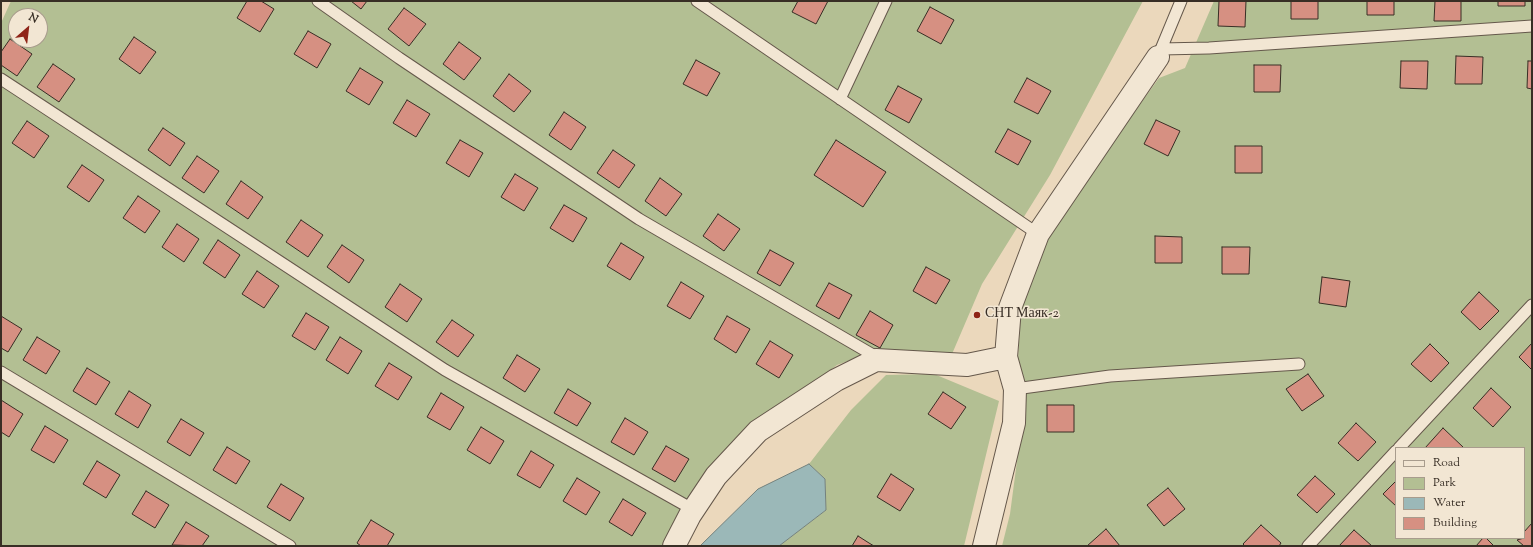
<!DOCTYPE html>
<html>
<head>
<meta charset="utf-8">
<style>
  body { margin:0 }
  #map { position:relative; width:1533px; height:547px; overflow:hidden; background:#ebd8bc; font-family:"Sorts Mill Goudy",serif }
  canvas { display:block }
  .frame { position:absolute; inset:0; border:2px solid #382e25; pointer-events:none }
  .legend { position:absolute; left:1395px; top:447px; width:130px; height:92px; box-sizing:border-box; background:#f2e6d3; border:1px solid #a89c8d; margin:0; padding:5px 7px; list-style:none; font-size:12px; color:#382e25 }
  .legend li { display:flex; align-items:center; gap:8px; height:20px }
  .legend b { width:20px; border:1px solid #a89c8d }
  .north { position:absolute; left:8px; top:8px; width:40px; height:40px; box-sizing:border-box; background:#f2e6d3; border:1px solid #a89c8d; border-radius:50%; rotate:28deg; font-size:11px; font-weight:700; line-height:16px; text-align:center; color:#382e25 }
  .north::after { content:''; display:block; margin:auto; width:14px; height:18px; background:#8f2418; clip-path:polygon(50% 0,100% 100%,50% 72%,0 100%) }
</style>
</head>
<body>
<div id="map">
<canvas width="1533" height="547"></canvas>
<div class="frame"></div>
<ul class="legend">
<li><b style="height:5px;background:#f2e6d3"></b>Road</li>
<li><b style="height:11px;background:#b3bf93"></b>Park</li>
<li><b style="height:11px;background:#9bb8b8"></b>Water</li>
<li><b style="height:11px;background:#d69082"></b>Building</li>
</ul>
<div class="north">N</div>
</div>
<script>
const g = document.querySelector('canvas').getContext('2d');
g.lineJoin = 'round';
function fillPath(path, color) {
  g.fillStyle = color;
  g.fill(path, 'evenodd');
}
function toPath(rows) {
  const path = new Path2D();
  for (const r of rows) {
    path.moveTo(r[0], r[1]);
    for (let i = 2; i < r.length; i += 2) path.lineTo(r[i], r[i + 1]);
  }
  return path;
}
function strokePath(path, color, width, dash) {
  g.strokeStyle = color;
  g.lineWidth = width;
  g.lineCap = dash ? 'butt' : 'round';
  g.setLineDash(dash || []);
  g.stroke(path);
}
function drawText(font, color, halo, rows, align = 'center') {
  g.font = font + ' "Sorts Mill Goudy",serif';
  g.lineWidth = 3;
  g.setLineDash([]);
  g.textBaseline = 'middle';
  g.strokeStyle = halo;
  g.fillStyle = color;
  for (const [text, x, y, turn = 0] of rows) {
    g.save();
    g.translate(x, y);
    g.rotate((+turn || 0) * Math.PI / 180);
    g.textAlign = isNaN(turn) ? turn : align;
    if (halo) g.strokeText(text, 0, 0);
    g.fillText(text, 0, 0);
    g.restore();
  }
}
fillPath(toPath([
  [11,1,1143,1,1050,175,982,284,952,354,881,349,837,365,734,445,666,546,1,546,1,23],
  [16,16,40,16,40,40,16,40],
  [1214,1,1532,1,1532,546,1002,546,1010,514,1024,408,1018,358,1022,297,1047,233,1159,78,1185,68],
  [1396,448,1524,448,1524,538,1396,538],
  [934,374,999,401,964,546,779,546,826,510,825,479,809,464,851,410,886,375]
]), '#b3bf93');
const water = toPath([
  [809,464,825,479,826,510,779,546,700,546,758,489,809,464]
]);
fillPath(water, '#9bb8b8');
strokePath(water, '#73817d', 1);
const building = toPath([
  [247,1,261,1,274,9,260,32,237,18,247,1],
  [351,1,367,1,361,9,351,1],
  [798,1,828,1,816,24,792,12,798,1],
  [1219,1,1246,1,1245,27,1218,26,1219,1],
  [1291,1,1318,1,1318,19,1291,19,1291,1],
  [1367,1,1394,1,1394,15,1367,15,1367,1],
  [1435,1,1461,1,1461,21,1434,21,1435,1],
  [1498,1,1525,1,1525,6,1498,6,1498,1],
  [930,7,954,20,941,44,917,31,930,7],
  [404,8,426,24,409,46,388,29,404,8],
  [308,31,331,44,317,68,294,54,308,31],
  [134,37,156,52,140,74,119,59,134,37],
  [10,39,32,54,17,76,1,65,1,52,10,39],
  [459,42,481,58,464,80,443,64,459,42],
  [1456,56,1483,57,1482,84,1455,84,1456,56],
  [696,60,720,73,707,96,683,84,696,60],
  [1401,61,1428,61,1427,89,1400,88,1401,61],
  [1528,61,1532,61,1532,89,1527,88,1528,61],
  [53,64,75,79,59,102,37,87,53,64],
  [1254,65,1281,65,1280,92,1254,92,1254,65],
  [360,68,383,82,369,105,346,91,360,68],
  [509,74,531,91,514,112,493,96,509,74],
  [1027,78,1051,91,1038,114,1014,102,1027,78],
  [898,86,922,99,909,123,885,110,898,86],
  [407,100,430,114,416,137,393,123,407,100],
  [564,112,586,127,571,150,549,135,564,112],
  [1156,120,1180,131,1168,156,1144,144,1156,120],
  [27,121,49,136,34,158,12,143,27,121],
  [163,128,185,143,170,166,148,150,163,128],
  [1008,129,1031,141,1018,165,995,152,1008,129],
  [460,140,483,153,469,177,446,163,460,140],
  [836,140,886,172,863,207,814,175,836,140],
  [1235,146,1262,146,1262,173,1235,173,1235,146],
  [613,150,635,165,619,188,597,173,613,150],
  [197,156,219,171,204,193,182,178,197,156],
  [82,165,104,180,89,202,67,187,82,165],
  [515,174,538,188,524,211,501,197,515,174],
  [660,178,682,194,666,216,645,201,660,178],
  [241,181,263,197,248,219,226,204,241,181],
  [138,196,160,211,145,233,123,218,138,196],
  [564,205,587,218,573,242,550,228,564,205],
  [718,214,740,229,724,251,703,236,718,214],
  [301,220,323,235,308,257,286,242,301,220],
  [177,224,199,239,184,262,162,247,177,224],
  [1155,236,1182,237,1182,263,1155,263,1155,236],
  [218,240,240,255,225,278,203,263,218,240],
  [621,243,644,257,630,280,607,266,621,243],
  [342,245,364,260,349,283,327,267,342,245],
  [1222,247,1250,247,1249,274,1222,274,1222,247],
  [770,250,794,263,780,286,757,273,770,250],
  [926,267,950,280,936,304,913,291,926,267],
  [257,271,279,286,264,308,242,294,257,271],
  [1322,277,1350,281,1346,307,1319,303,1322,277],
  [681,282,704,296,690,319,667,306,681,282],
  [829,283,852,295,839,319,816,306,829,283],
  [400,284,422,299,407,322,385,307,400,284],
  [1479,292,1499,311,1480,330,1461,312,1479,292],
  [870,311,893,325,880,348,856,335,870,311],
  [306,313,329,327,315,350,292,336,306,313],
  [1,316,22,329,8,352,1,348,1,316],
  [727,316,750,329,736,353,714,339,727,316],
  [452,320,474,335,458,357,436,342,452,320],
  [37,337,60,351,46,374,23,360,37,337],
  [340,337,362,351,348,374,326,360,340,337],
  [770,341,793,355,779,378,756,364,770,341],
  [1532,343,1532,370,1519,357,1532,343],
  [1430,344,1449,363,1431,382,1411,364,1430,344],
  [517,355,540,369,525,392,503,378,517,355],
  [389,363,412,377,398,400,375,386,389,363],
  [87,368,110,382,96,405,73,391,87,368],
  [1308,374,1324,396,1302,411,1286,389,1308,374],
  [1491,388,1511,407,1493,427,1473,408,1491,388],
  [568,389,591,403,577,426,554,413,568,389],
  [129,391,151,405,138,428,115,414,129,391],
  [943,392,966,407,951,429,928,414,943,392],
  [441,393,464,407,450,430,427,417,441,393],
  [1,400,23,414,9,437,1,432,1,400],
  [1047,405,1074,405,1074,432,1047,432,1047,405],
  [625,418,648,432,634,455,611,442,625,418],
  [181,419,204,433,190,456,167,442,181,419],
  [1356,423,1376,442,1358,461,1338,443,1356,423],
  [45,426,68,440,54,463,31,450,45,426],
  [481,427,504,441,490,464,467,450,481,427],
  [1443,428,1463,447,1462,448,1425,448,1443,428],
  [666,446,689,459,675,482,652,469,666,446],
  [227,447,250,461,236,484,213,470,227,447],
  [531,451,554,465,540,488,517,475,531,451],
  [97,461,120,475,106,498,83,484,97,461],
  [891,474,914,489,900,511,877,497,891,474],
  [1315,476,1335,494,1317,513,1297,495,1315,476],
  [577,478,600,492,586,515,563,501,577,478],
  [1396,481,1396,506,1383,494,1396,481],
  [281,484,304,498,290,521,267,507,281,484],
  [1168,488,1185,509,1164,526,1147,505,1168,488],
  [146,491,169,505,155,528,132,514,146,491],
  [623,499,646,513,632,536,609,522,623,499],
  [371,520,394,534,387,546,361,546,357,543,371,520],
  [186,522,209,536,202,546,172,545,186,522],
  [1532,523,1532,546,1524,546,1517,540,1524,538,1524,532,1532,523],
  [1261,525,1281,543,1279,546,1245,546,1243,544,1261,525],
  [1106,529,1120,546,1087,546,1106,529],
  [1354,530,1372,546,1339,546,1354,530],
  [858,536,869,543,874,546,852,546,858,536],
  [1483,538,1486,538,1494,546,1476,546,1483,538]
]);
fillPath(building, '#d69082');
strokePath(building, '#382e25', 1);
const service = toPath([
  [318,1,399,58,639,219,880,359],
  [697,1,1038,234],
  [1161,49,1209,48,1532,26],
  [1159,54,1181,1],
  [1,79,445,370,694,510],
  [840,99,886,1],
  [1,372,290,546],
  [1015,389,1110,376,1299,364],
  [1399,448,1532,305],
  [1308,546,1396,451]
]);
const minor = toPath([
  [674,546,690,515,716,476,758,431,836,380,876,360,967,365,1006,357],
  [984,546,1014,423,1015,389,1006,357,1010,308,1038,234,1158,57]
]);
strokePath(service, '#65584b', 13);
strokePath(minor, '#65584b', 24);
strokePath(service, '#f2e6d3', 11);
strokePath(minor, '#f2e6d3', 22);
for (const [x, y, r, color] of [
  [977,315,4,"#8f2418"]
]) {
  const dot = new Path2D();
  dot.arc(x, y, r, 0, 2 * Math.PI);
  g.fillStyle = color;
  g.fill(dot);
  strokePath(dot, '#f2e6d3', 1.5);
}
drawText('14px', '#382e25', '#f2e6d3', [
  ["СНТ Маяк-2",985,315]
], 'left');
</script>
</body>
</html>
